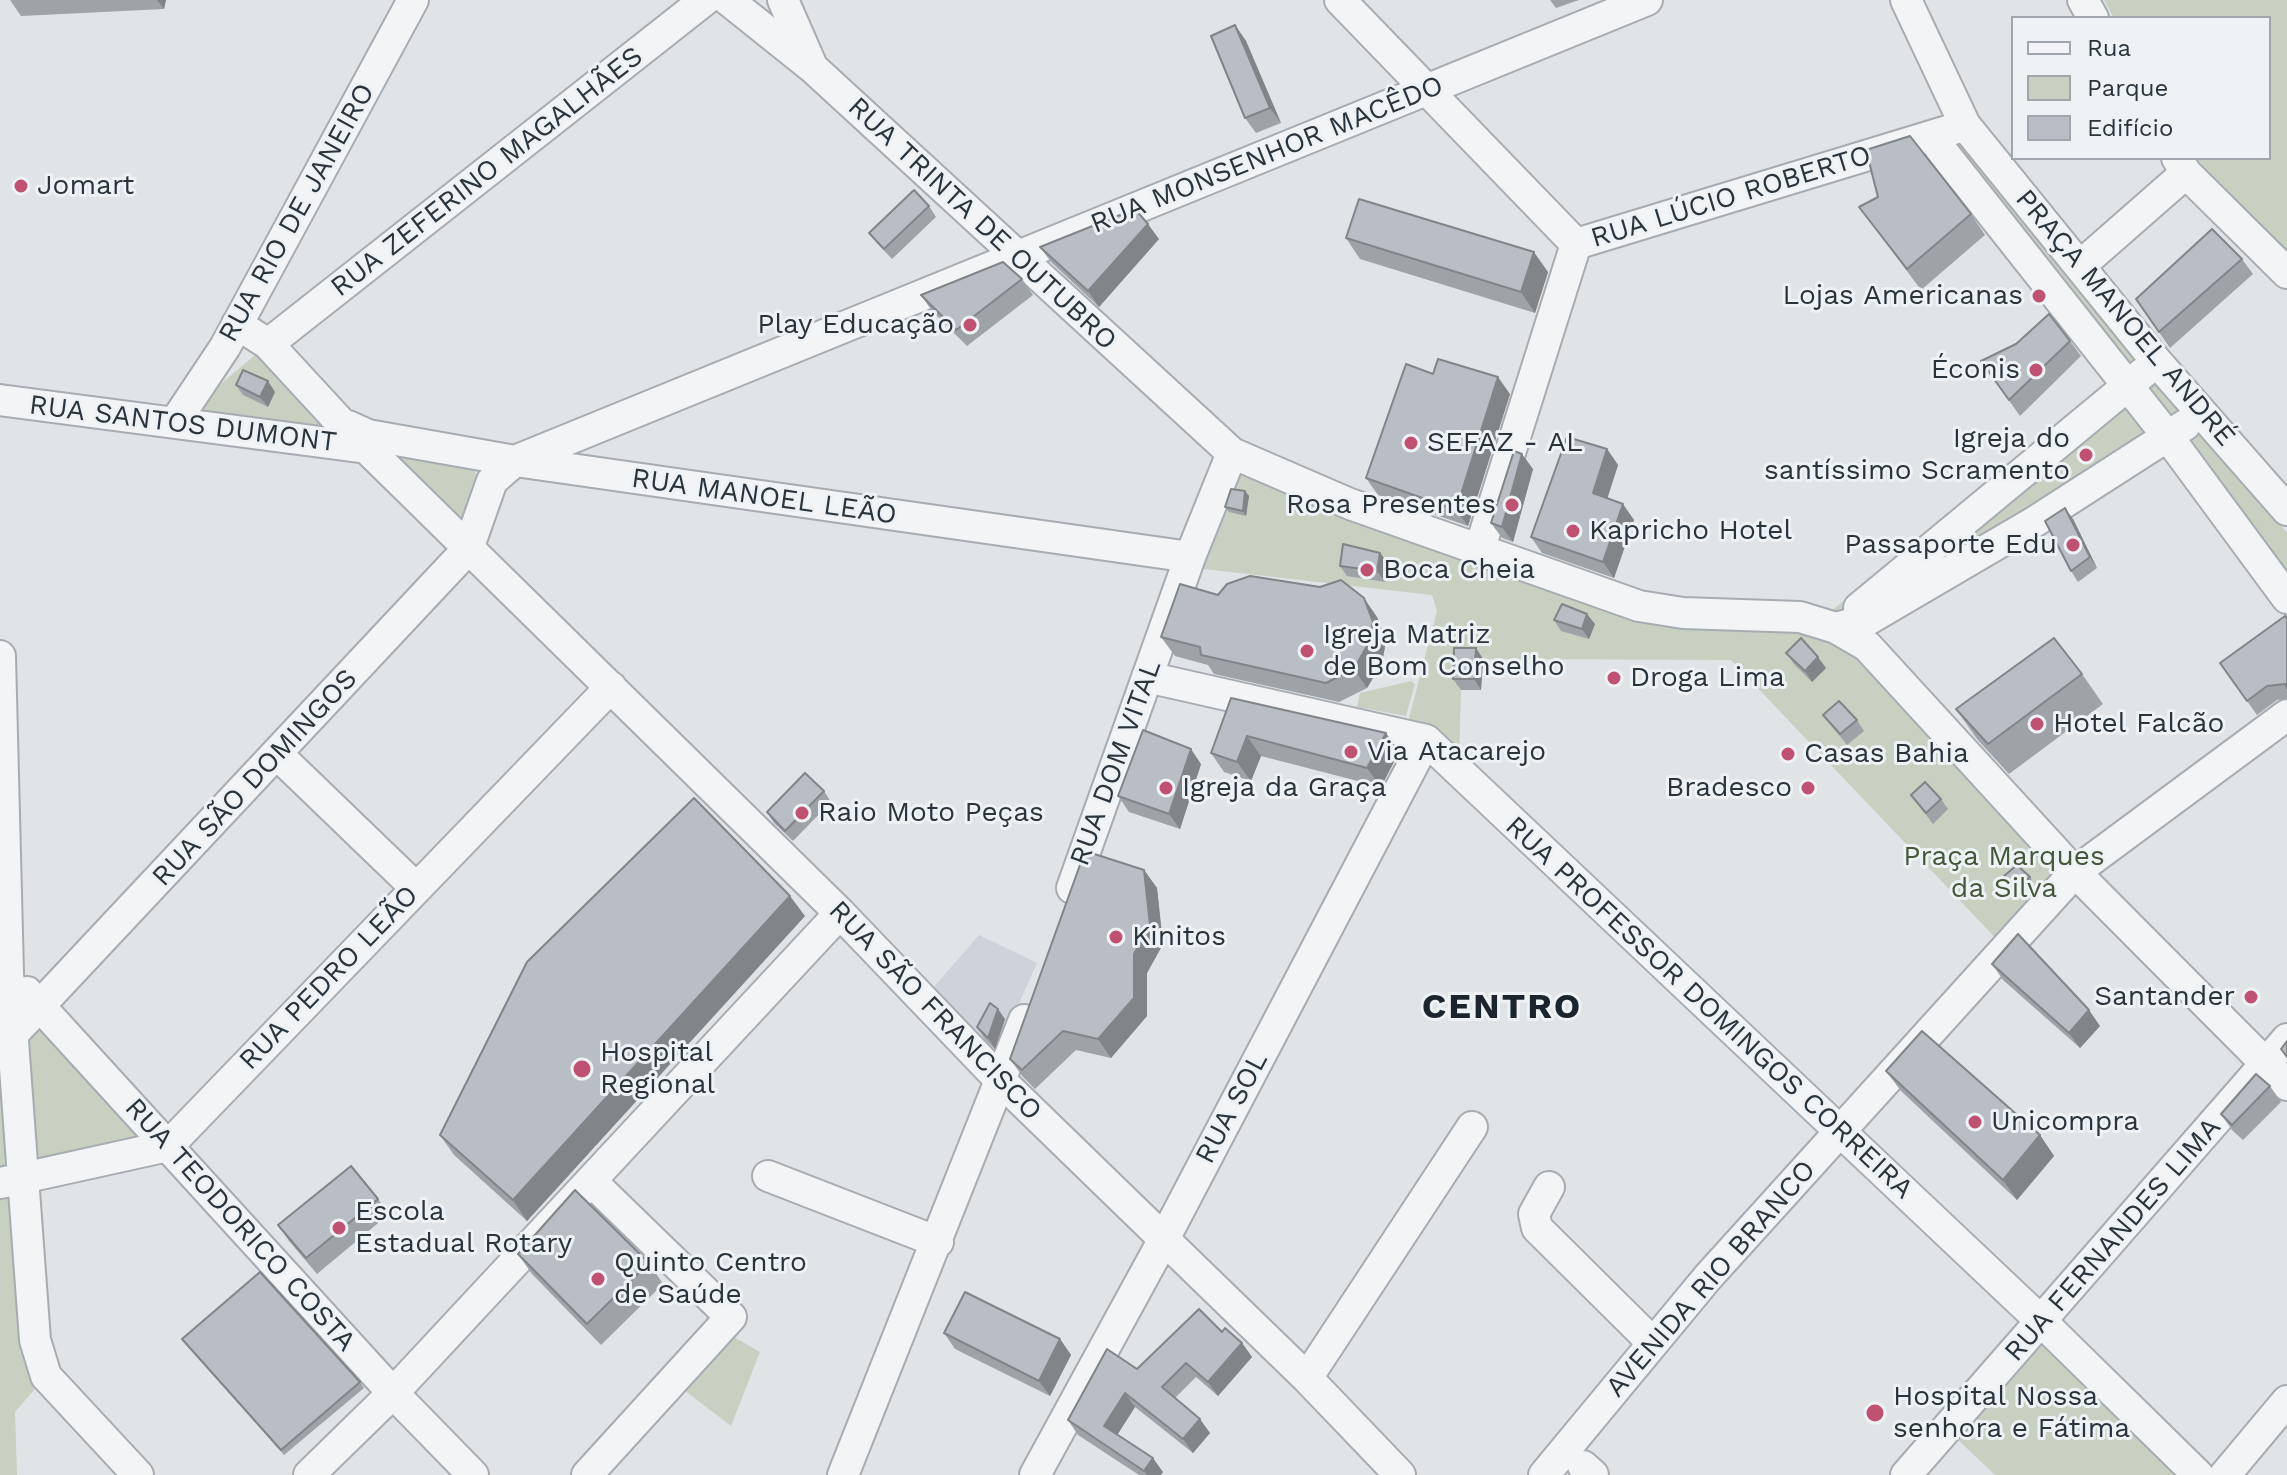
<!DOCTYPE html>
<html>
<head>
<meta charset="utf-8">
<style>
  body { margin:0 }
  #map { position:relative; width:2287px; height:1475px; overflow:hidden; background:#e0e4e7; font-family:"Work Sans",sans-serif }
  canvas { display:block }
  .legend { position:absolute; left:2011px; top:16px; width:260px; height:144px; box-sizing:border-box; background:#eff2f5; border:2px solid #a0a6ab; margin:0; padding:10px 14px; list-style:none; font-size:24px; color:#2a343d }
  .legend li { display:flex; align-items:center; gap:16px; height:40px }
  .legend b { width:40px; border:2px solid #a0a6ab }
</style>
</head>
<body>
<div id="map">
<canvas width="2287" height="1475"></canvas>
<ul class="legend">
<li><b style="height:10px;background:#f2f4f6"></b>Rua</li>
<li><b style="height:22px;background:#c8d0c2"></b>Parque</li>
<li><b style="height:22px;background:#b8bec3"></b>Edifício</li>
</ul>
</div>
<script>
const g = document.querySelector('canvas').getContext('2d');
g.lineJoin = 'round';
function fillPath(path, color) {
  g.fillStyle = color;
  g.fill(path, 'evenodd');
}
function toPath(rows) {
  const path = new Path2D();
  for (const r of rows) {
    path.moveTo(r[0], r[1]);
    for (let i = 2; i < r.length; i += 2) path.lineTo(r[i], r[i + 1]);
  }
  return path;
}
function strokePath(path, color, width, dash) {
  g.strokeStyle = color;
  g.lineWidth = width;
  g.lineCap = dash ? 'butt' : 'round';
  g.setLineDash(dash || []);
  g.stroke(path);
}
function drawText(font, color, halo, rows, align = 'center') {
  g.font = font + ' "Work Sans",sans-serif';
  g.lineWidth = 6;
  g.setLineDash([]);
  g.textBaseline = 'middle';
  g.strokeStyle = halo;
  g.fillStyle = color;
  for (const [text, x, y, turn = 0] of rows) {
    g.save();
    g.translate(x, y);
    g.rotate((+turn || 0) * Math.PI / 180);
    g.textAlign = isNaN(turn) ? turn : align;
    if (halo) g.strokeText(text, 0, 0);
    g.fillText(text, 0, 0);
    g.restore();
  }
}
fillPath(toPath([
  [979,935,1037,963,995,1057,932,989]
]), '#ced3d9');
fillPath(toPath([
  [2104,0,2287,0,2287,252,2193,158,2269,158,2269,18,2114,18],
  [1963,137,2287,533,2287,618,2173,452,1914,598,1870,637,1817,622,1964,506,2110,380,1930,151],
  [260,351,328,428,186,413],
  [358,436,472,467,480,482,463,532],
  [1236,465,1618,616,1802,627,1851,650,2065,862,2287,730,2005,948,1731,660,1462,659,1459,759,1408,722,1437,611,1432,595,1195,568],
  [0,656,8,973,168,1146,22,1178,46,1376,15,1412,17,1475,0,1475],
  [1411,681,1415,684,1406,716,1357,707,1360,693],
  [725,1332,760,1352,731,1426,680,1387],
  [2040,1341,2184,1475,1995,1475,1954,1436]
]), '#c8d0c2');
const minor = toPath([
  [728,0,813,68,1232,453,1350,504,1639,606,1683,613,1800,617,1836,628,1867,646,2065,862,2287,1085],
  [783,0,811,64],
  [1340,0,1576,244],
  [1906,0,1965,125,2157,362,2287,510],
  [2083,0,2093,18],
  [1939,147,2169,438,2287,598],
  [2177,158,2186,173,2287,273],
  [1576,244,1957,128],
  [2081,265,2186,173],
  [237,324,268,344,340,422,840,913,1002,1082,1307,1378,1400,1475],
  [268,344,705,0],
  [0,400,367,448],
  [175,422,225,347,413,0],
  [348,426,368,435,515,461,1190,557],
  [1479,551,1576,244],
  [1859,608,2143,373],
  [1836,628,1869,619,2031,524,2185,425],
  [0,656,8,973,35,1340,46,1376,138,1475],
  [1147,677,1426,740,2042,1322,2198,1475],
  [278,755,416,888],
  [1072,888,1190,557,1232,453],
  [27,992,393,1393,473,1475],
  [13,1034,468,549,492,481,515,461,1647,0],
  [768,1176,938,1242],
  [0,1183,168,1146,611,687],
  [1549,1187,1534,1214,1537,1228,1653,1343],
  [1307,1378,1472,1127],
  [1583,1466,1593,1475],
  [309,1475,393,1393,840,913],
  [587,1475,731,1317,592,1182],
  [843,1475,1024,1020],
  [1035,1475,1164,1239,1426,740],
  [1544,1475,1708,1277,2075,872,2287,715],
  [1906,1475,2287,1039],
  [2225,1475,2287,1401]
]);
strokePath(minor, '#a6acb1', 34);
strokePath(minor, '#f2f4f6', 30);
fillPath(toPath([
  [10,0,166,0,164,9,21,16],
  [1550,0,1579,0,1556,8],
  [1235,25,1246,41,1281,123,1256,133,1245,118],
  [929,206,936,217,892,259,877,243,869,233],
  [1859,207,1971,214,1985,235,1921,290],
  [1346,238,1548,272,1535,313,1360,259],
  [1159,239,1099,307,1051,262,1040,247],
  [2242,259,2253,274,2170,348,2136,299],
  [1022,279,1033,295,967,346,932,311,921,295],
  [2070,341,2081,356,2020,416,1981,361,2016,344],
  [1433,374,1510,394,1468,526,1378,495,1366,478],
  [236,385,275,392,268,407,243,395],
  [1607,449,1618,465,1607,498,1634,520,1614,578,1542,553,1531,537],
  [1533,469,1513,542,1502,538,1491,523],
  [1245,491,1249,496,1246,516,1229,512,1225,507],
  [2073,519,2097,568,2078,582,2071,571],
  [1380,553,1388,563,1385,582,1347,576,1340,566],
  [1218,595,1377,617,1386,641,1382,663,1367,688,1339,702,1214,674,1208,665,1175,656,1161,637],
  [2287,618,2287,699,2277,700,2257,715,2220,663],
  [1554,620,1595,624,1589,639,1561,631],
  [1476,648,1483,659,1481,690,1461,690,1453,679],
  [1786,653,1826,668,1812,682,1794,664],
  [2082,674,2103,704,2009,774,1977,739,1956,709],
  [1231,698,1399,752,1381,787,1261,756,1251,781,1224,772,1211,753],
  [1823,715,1857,720,1864,731,1847,745],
  [1201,764,1180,829,1129,812,1118,796],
  [824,791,831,802,793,841,774,823,767,812],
  [1911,795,1941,799,1948,809,1933,824],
  [1144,870,1157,888,1163,944,1147,973,1147,1016,1111,1058,1076,1050,1035,1089,1023,1077,1010,1059],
  [2004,876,2030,877,2033,882,2022,893,2008,881],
  [805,916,527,1221,454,1155,440,1135],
  [1992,964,2100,1026,2080,1048,2003,980],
  [1005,1019,995,1049,984,1038,977,1027],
  [1886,1071,2040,1135,2054,1156,2017,1200,1901,1091],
  [2270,1086,2281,1102,2243,1140,2232,1130,2221,1114],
  [378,1199,389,1214,317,1274,289,1241,278,1225],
  [518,1254,649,1263,663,1284,601,1345,532,1274],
  [1222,1332,1242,1343,1252,1357,1218,1396,1196,1377,1175,1398,1210,1433,1193,1453,1135,1407,1117,1435,1163,1472,1161,1475,1139,1475,1078,1435,1068,1420,1137,1369],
  [944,1333,1060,1339,1071,1355,1050,1396,955,1349],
  [182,1339,360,1382,364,1388,284,1455]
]), '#9ea3a8');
fillPath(toPath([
  [157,0,166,0,164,9],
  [1235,25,1246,41,1281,123,1270,108],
  [1148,224,1159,239,1099,307,1088,291],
  [1534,252,1548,272,1535,313,1521,292],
  [1498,377,1510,394,1468,526,1456,510],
  [268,381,275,392,268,407,260,397],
  [1607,449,1618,465,1604,509,1593,493],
  [1522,454,1533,469,1513,542,1502,527],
  [1245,491,1249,496,1246,516,1243,511],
  [1623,504,1634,520,1614,578,1603,562],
  [2065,508,2073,519,2097,568,2090,557],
  [1380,553,1388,563,1385,582,1377,571],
  [1364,598,1377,617,1386,641,1382,663,1367,688,1354,669],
  [1587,614,1595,624,1589,639,1582,629],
  [1476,648,1483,659,1481,690,1474,679],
  [1818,657,1826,668,1812,682,1805,671],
  [1386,733,1399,752,1381,787,1367,768],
  [1247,736,1261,756,1251,781,1237,762],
  [1191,749,1201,764,1180,829,1169,814],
  [1144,870,1157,888,1163,944,1147,973,1147,1016,1111,1058,1098,1039,1134,954],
  [790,896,805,916,527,1221,513,1200],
  [998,1009,1005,1019,995,1049,988,1038],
  [2089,1010,2100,1026,2080,1048,2069,1033],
  [2040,1135,2054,1156,2017,1200,2003,1180],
  [1060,1339,1071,1355,1050,1396,1039,1381],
  [1242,1343,1252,1357,1218,1396,1208,1382],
  [1125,1393,1135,1407,1114,1440,1104,1426],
  [1200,1419,1210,1433,1193,1453,1183,1439],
  [1153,1458,1163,1472,1161,1475,1147,1475,1144,1471]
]), '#818588');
const building = toPath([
  [1235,25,1270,108,1245,118,1211,36,1235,25],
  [1910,136,1971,214,1907,269,1859,207,1878,197,1866,150,1910,136],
  [914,190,929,206,884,249,869,233,914,190],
  [1359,199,1534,252,1521,292,1346,238,1359,199],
  [1135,209,1148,224,1088,291,1040,247,1135,209],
  [2212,229,2242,259,2159,332,2136,299,2212,229],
  [1003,262,1022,279,956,330,921,295,1003,262],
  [2049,314,2070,341,2009,400,1981,361,2016,344,2049,314],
  [1438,359,1498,377,1456,510,1366,478,1406,364,1433,374,1438,359],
  [243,370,268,381,260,397,236,385,243,370],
  [1567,437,1607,449,1593,493,1623,504,1603,562,1531,537,1567,437],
  [1514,451,1522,454,1502,527,1491,523,1514,451],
  [1231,489,1245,491,1243,511,1225,507,1231,489],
  [2065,508,2090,557,2071,571,2045,521,2065,508],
  [1343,544,1380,553,1377,571,1340,566,1343,544],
  [1250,576,1320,587,1341,580,1364,598,1373,622,1368,644,1354,669,1326,683,1201,655,1200,647,1161,637,1180,584,1218,595,1227,584,1250,576],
  [1562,604,1587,614,1582,629,1554,620,1562,604],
  [2285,616,2287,618,2287,688,2285,684,2267,686,2247,701,2220,663,2285,616],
  [1801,638,1818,657,1805,671,1786,653,1801,638],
  [2054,638,2082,674,1988,744,1956,709,2054,638],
  [1454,648,1476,648,1474,679,1453,679,1454,648],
  [1231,698,1386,733,1367,768,1247,736,1237,762,1211,753,1231,698],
  [1839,701,1857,720,1840,734,1823,715,1839,701],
  [1143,730,1191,749,1169,814,1118,796,1143,730],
  [805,773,824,791,785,831,767,812,805,773],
  [1925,782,1941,799,1926,813,1911,795,1925,782],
  [694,798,790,896,513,1200,440,1135,527,962,694,798],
  [1085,851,1144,870,1150,925,1134,954,1134,998,1098,1039,1063,1031,1022,1070,1010,1059,1085,851],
  [2017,865,2030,877,2018,888,2004,876,2017,865],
  [2018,934,2089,1010,2069,1033,1992,964,2018,934],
  [990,1003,998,1009,988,1038,977,1027,990,1003],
  [1922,1031,2040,1135,2003,1180,1886,1071,1922,1031],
  [2287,1041,2287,1057,2281,1049,2287,1041],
  [2256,1074,2270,1086,2232,1125,2221,1114,2256,1074],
  [351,1166,378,1199,306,1258,278,1225,351,1166],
  [575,1190,649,1263,587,1324,518,1254,575,1190],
  [260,1272,360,1382,281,1450,182,1339,260,1272],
  [965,1292,1060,1339,1039,1381,944,1333,965,1292],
  [1199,1309,1222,1332,1225,1328,1242,1343,1208,1382,1186,1363,1162,1387,1200,1419,1183,1439,1125,1393,1104,1426,1153,1458,1144,1471,1068,1420,1107,1349,1137,1369,1199,1309]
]);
fillPath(building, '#b8bec3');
strokePath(building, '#818588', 2);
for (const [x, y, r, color] of [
  [21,186,8,"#bf5273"],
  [2039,296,8,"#bf5273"],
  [970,325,8,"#bf5273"],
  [2036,370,8,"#bf5273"],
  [1411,443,8,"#bf5273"],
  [2086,455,8,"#bf5273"],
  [1512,505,8,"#bf5273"],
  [1573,531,8,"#bf5273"],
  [2073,545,8,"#bf5273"],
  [1367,570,8,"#bf5273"],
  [1307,651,8,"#bf5273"],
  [1614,678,8,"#bf5273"],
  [2037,724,8,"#bf5273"],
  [1351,752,8,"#bf5273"],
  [1788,754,8,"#bf5273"],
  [1166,788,8,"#bf5273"],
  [1808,788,8,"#bf5273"],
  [802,813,8,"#bf5273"],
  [1116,937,8,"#bf5273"],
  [2251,997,8,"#bf5273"],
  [582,1069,10,"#bf5273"],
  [1975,1122,8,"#bf5273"],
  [339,1228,8,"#bf5273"],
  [598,1279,8,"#bf5273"],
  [1875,1413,10,"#bf5273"]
]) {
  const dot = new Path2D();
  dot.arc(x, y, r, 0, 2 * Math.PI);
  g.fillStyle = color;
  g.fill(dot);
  strokePath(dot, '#eff2f5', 3);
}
drawText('28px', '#2a343d', '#eff2f5', [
  ["RUA MONSENHOR MACÊDO",1267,155,-22],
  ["RUA ZEFERINO MAGALHÃES",487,172,-38],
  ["RUA LÚCIO ROBERTO",1731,197,-17],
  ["RUA RIO DE JANEIRO",297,213,-61],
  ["RUA TRINTA DE OUTUBRO",982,224,43],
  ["PRAÇA MANOEL ANDRÉ",2125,318,50],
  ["RUA SANTOS DUMONT",183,424,7],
  ["RUA MANOEL LEÃO",764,497,8],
  ["RUA DOM VITAL",1116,763,-70],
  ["RUA SÃO DOMINGOS",255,778,-47],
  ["RUA PEDRO LEÃO",329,978,-46],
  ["RUA PROFESSOR DOMINGOS CORREIRA",1709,1008,43],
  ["RUA SÃO FRANCISCO",935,1011,46],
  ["RUA SOL",1232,1108,-62],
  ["RUA TEODORICO COSTA",240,1225,48],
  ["RUA FERNANDES LIMA",2113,1240,-49],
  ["AVENIDA RIO BRANCO",1711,1279,-49]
]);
drawText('28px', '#2a343d', '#eff2f5', [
  ["Jomart",37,186],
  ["Lojas Americanas",2023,296,"right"],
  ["Play Educação",954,325,"right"],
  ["Éconis",2020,370,"right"],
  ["Igreja do",2070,439,"right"],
  ["santíssimo Scramento",2070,471,"right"],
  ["SEFAZ - AL",1427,443],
  ["Rosa Presentes",1496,505,"right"],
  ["Kapricho Hotel",1589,531],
  ["Passaporte Edu",2057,545,"right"],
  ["Boca Cheia",1383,570],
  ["Igreja Matriz",1323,635],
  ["de Bom Conselho",1323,667],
  ["Droga Lima",1630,678],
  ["Hotel Falcão",2053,724],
  ["Via Atacarejo",1367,752],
  ["Casas Bahia",1804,754],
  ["Igreja da Graça",1182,788],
  ["Bradesco",1792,788,"right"],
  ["Raio Moto Peças",818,813],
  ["Kinitos",1132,937],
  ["Santander",2235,997,"right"],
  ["Hospital",600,1053],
  ["Regional",600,1085],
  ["Unicompra",1991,1122],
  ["Escola",355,1212],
  ["Estadual Rotary",355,1244],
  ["Quinto Centro",614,1263],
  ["de Saúde",614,1295],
  ["Hospital Nossa",1893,1397],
  ["senhora e Fátima",1893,1429]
], 'left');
drawText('28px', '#435739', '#eff2f5', [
  ["Praça Marques",2004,857],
  ["da Silva",2004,889]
]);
g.letterSpacing = '2px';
drawText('bold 36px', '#1c252d', '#eff2f5', [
  ["CENTRO",1502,1007]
]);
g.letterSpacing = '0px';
</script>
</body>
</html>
